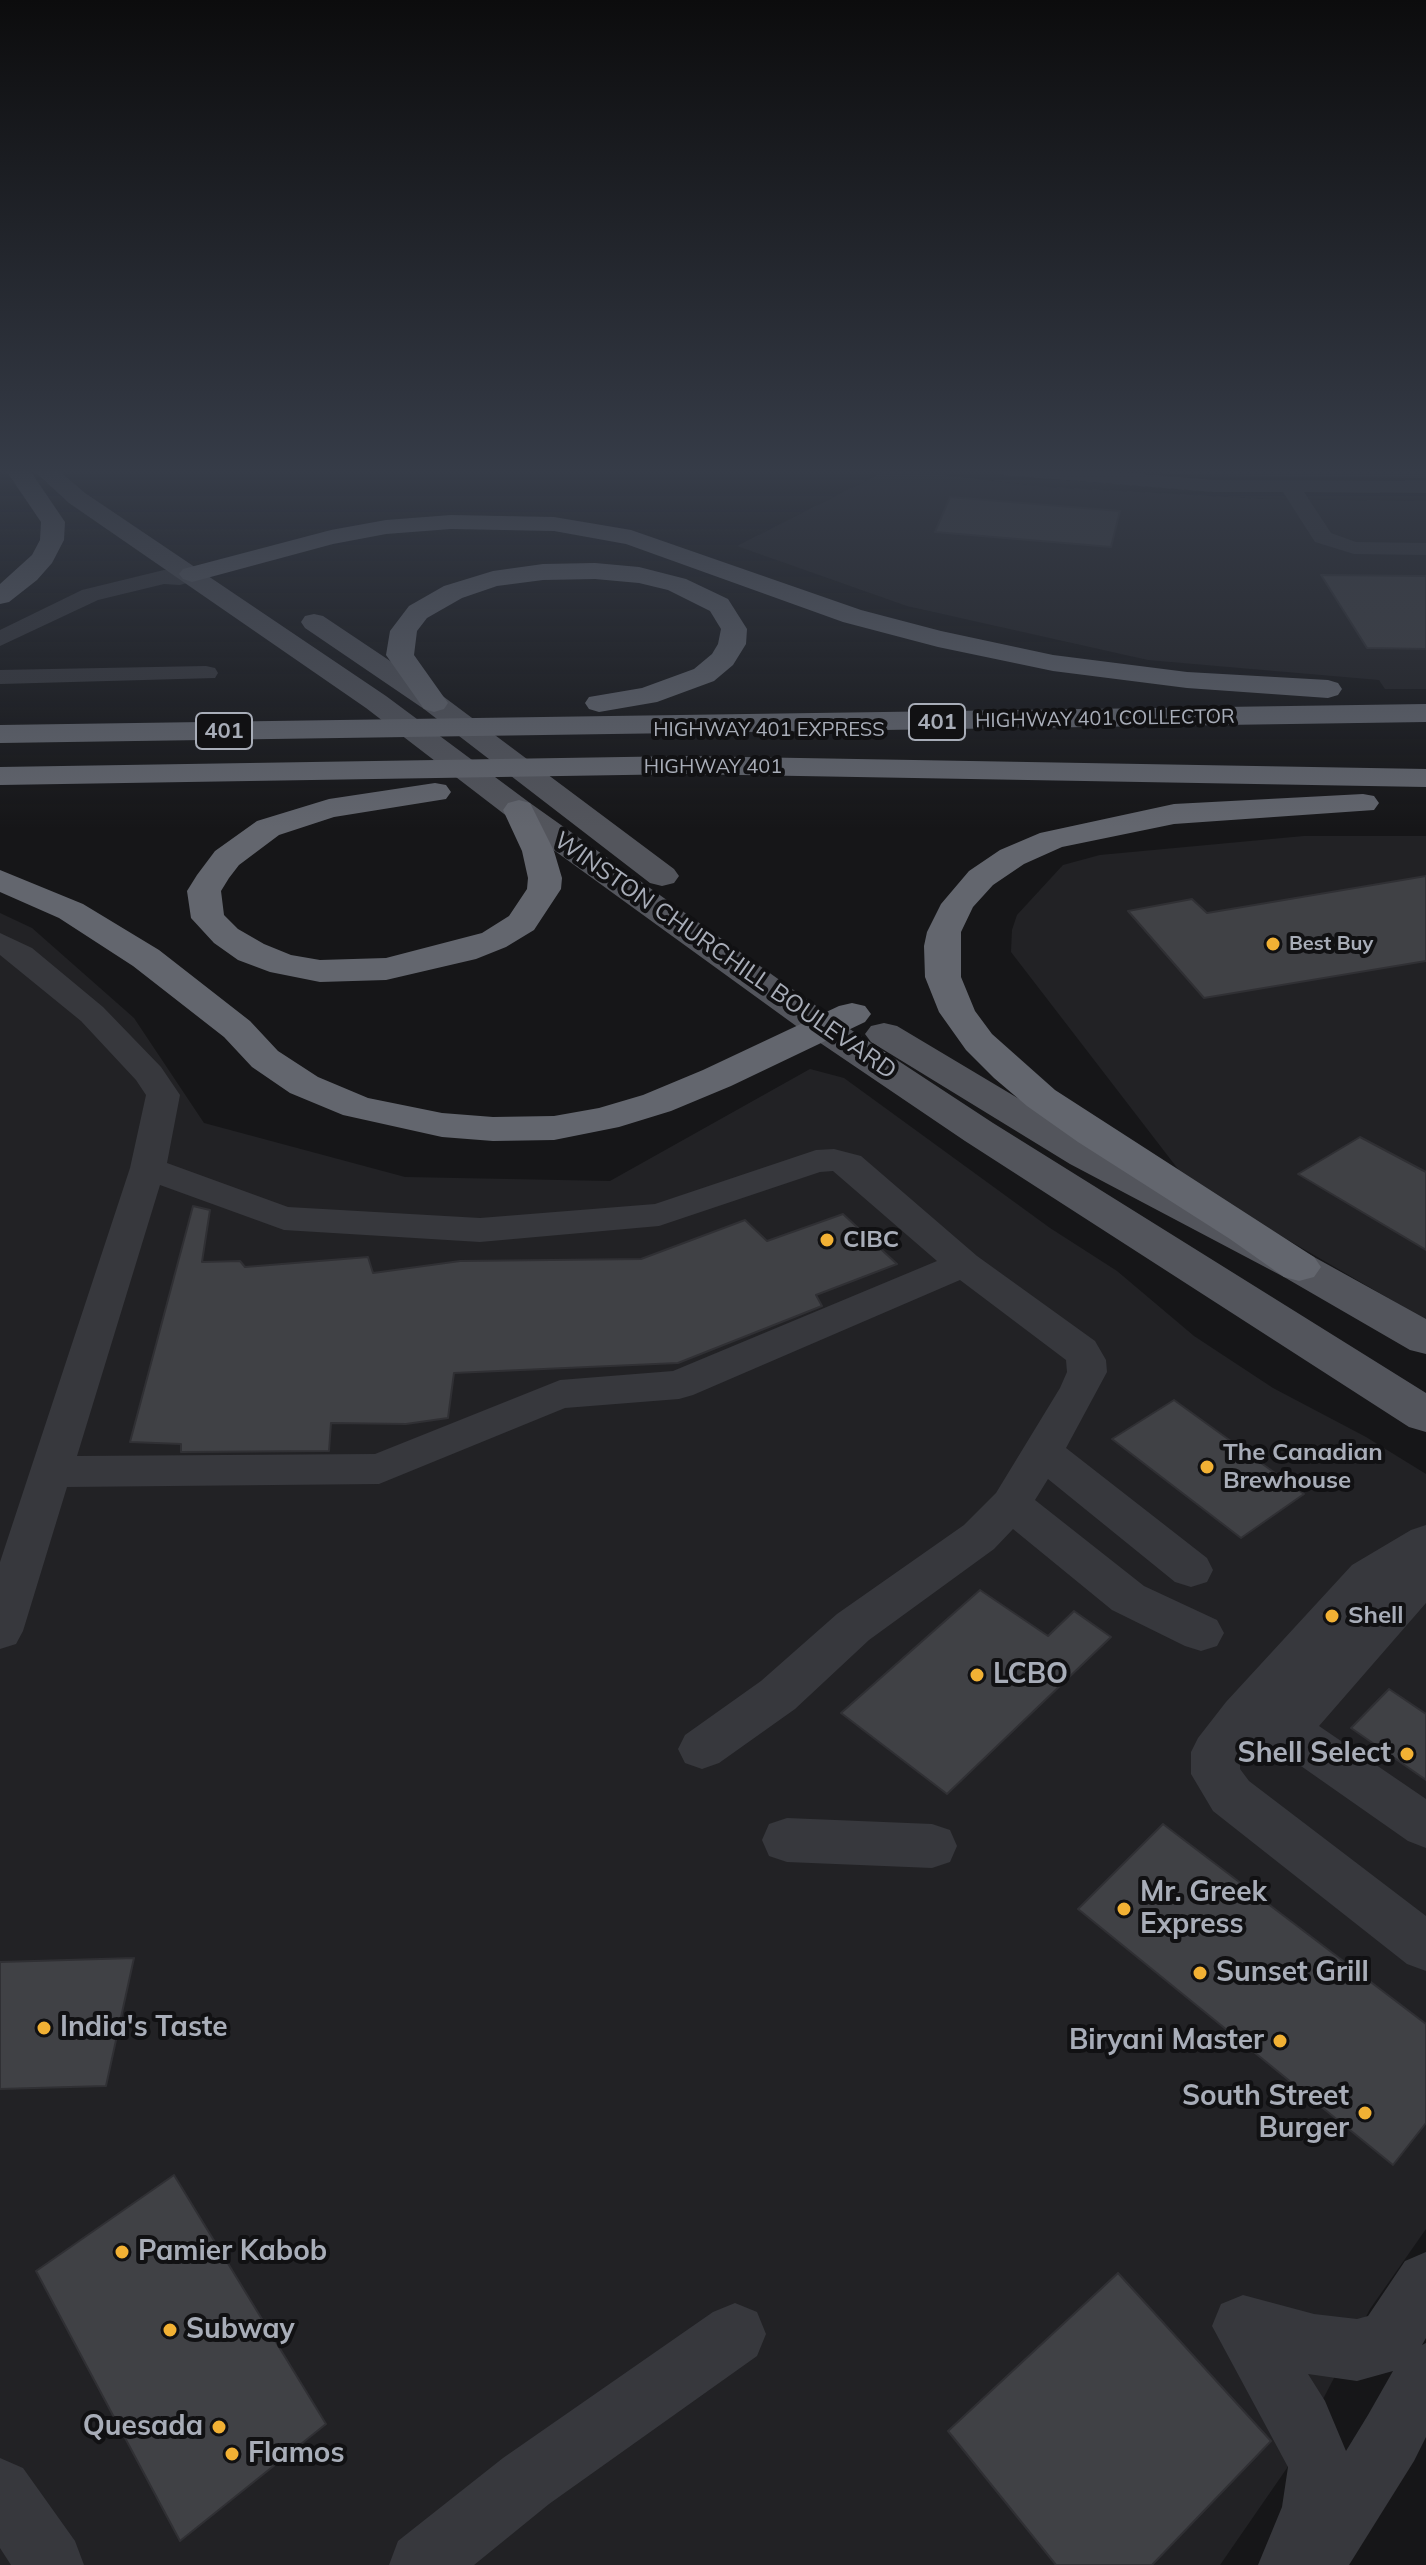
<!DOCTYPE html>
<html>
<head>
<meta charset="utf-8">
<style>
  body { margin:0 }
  canvas { display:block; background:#161618 }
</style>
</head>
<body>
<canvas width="1426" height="2565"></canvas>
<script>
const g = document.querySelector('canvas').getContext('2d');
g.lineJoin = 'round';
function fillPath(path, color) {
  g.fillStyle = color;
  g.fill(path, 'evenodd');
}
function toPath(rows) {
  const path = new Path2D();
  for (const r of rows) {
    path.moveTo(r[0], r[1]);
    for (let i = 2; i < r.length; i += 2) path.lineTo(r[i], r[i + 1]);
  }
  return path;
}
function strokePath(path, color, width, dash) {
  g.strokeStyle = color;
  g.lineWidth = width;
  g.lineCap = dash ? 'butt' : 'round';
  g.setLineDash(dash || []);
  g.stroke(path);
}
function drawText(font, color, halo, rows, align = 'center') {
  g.font = font + ' Mulish,sans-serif';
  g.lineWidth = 8;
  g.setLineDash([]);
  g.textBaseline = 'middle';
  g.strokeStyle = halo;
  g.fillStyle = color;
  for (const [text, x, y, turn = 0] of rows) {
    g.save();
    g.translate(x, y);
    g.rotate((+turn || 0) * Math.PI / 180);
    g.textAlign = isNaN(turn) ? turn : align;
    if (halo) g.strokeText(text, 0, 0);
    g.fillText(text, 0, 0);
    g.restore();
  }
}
fillPath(toPath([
  [889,469,1048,487,1264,499,1426,501,1426,689,1385,689,1379,680,1148,660,907,606,737,546],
  [1133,469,1426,469,1426,478,1184,475],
  [1304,836,1426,836,1426,1320,1188,1182,1011,952,1012,930,1017,915,1063,865,1100,855],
  [0,913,32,928,134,1018,204,1123,405,1177,610,1181,810,1069,844,1078,1050,1228,1117,1271,1194,1336,1273,1388,1366,1437,1426,1474,1426,2229,1370,2309,1287,2468,1220,2565,0,2565]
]), '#222225');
const building = toPath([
  [950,497,1120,511,1111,547,935,532,950,497],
  [1321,575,1426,576,1426,649,1367,648,1321,575],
  [1426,876,1426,961,1204,998,1128,911,1192,899,1207,913,1426,876],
  [1360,1137,1426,1172,1426,1250,1298,1174,1360,1137],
  [193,1206,210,1210,202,1262,240,1261,245,1267,368,1257,373,1273,460,1261,641,1259,745,1220,767,1241,843,1214,897,1264,816,1295,822,1306,678,1363,454,1373,448,1418,406,1424,331,1423,329,1451,181,1452,181,1444,130,1442,193,1206],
  [1174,1400,1304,1494,1241,1538,1112,1439,1174,1400],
  [980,1590,1048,1636,1074,1611,1111,1637,947,1794,841,1713,980,1590],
  [1389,1689,1426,1714,1426,1780,1351,1728,1389,1689],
  [1163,1824,1426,2024,1426,2123,1393,2165,1078,1909,1163,1824],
  [134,1958,106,2086,0,2089,0,1962,134,1958],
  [174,2175,326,2424,180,2541,36,2271,174,2175],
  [1118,2273,1271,2441,1152,2565,1056,2565,948,2431,1118,2273]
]);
fillPath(building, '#404145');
strokePath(building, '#303034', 2);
fillPath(toPath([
  [993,469,1082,469,1214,480,1426,481,1426,493,1304,492,1331,533,1356,542,1426,543,1426,555,1354,554,1315,542,1283,492,1214,492,1003,475,993,469],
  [192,567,200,569,203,574,200,579,180,585,164,584,98,600,0,646,0,630,82,590,164,570,178,571,192,567],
  [206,666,215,668,218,673,215,678,0,684,0,670,206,666],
  [0,933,32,948,103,1007,161,1067,180,1095,167,1163,288,1207,480,1218,655,1204,816,1150,834,1149,861,1156,977,1256,1095,1341,1106,1360,1107,1372,1066,1448,1207,1558,1213,1570,1207,1582,1191,1587,1175,1582,1048,1479,1035,1500,1144,1586,1217,1620,1224,1633,1217,1646,1201,1651,1185,1646,1112,1610,1013,1529,994,1549,869,1640,795,1709,719,1763,702,1769,685,1763,678,1749,685,1735,761,1681,837,1614,964,1525,996,1493,1060,1388,1067,1372,1066,1360,960,1280,693,1395,679,1399,565,1408,379,1484,67,1487,23,1631,16,1644,0,1649,0,1562,130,1168,146,1095,136,1080,81,1021,0,955,0,933],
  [833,1171,937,1261,673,1371,560,1380,375,1454,77,1456,160,1185,284,1230,480,1242,659,1226,820,1172,833,1171],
  [1426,1525,1426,1603,1319,1726,1426,1799,1426,1848,1408,1841,1271,1745,1253,1739,1240,1757,1240,1769,1249,1781,1426,1916,1426,1971,1407,1964,1213,1811,1191,1774,1191,1752,1198,1738,1226,1702,1352,1565,1411,1530,1426,1525],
  [787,1818,932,1824,950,1830,957,1846,950,1862,932,1868,787,1862,769,1856,762,1840,769,1824,787,1818],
  [1426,2252,1426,2338,1422,2345,1426,2343,1426,2437,1414,2461,1349,2565,1258,2565,1282,2507,1288,2467,1212,2326,1221,2304,1243,2295,1314,2314,1357,2319,1368,2316,1405,2261,1426,2252],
  [1393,2371,1368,2415,1346,2451,1325,2401,1308,2374,1357,2381,1393,2371],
  [735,2303,757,2312,766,2334,757,2356,549,2504,474,2565,389,2565,398,2541,503,2458,713,2312,735,2303],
  [0,2458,23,2468,75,2541,84,2565,11,2565,0,2548,0,2458]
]), '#37383d');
fillPath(toPath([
  [32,469,57,469,85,493,386,696,530,803,836,1020,993,1123,1426,1393,1426,1432,1409,1427,965,1141,810,1036,508,817,366,708,69,503,32,469],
  [314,614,323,616,444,697,674,869,679,876,674,883,662,886,650,883,424,709,305,628,301,622,305,616,314,614],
  [884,1023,897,1026,1098,1146,1314,1257,1426,1319,1426,1354,1410,1350,1284,1277,1070,1164,871,1042,865,1034,871,1026,884,1023]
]), '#53555c');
fillPath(toPath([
  [5,469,29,469,65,522,64,540,52,563,37,580,9,602,0,604,0,584,32,555,40,540,41,522,5,469],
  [451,515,554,517,631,530,861,610,941,631,1053,655,1187,672,1328,680,1338,683,1342,689,1338,695,1328,698,1187,688,1053,671,938,647,843,622,626,544,554,531,451,529,386,534,333,544,192,582,183,579,179,574,183,569,331,530,386,520,451,515],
  [595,563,639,567,686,579,728,599,747,629,746,644,733,665,714,681,657,702,599,712,589,709,585,703,589,697,642,688,694,669,712,654,718,644,721,629,710,611,668,590,639,583,595,579,543,580,497,586,462,598,427,618,417,631,414,655,448,703,444,709,434,712,424,709,386,655,390,631,409,606,444,586,493,571,543,564,595,563],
  [1426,704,1426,722,0,743,0,725,1426,704],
  [686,756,1426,769,1426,787,686,774,0,785,0,767,686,756],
  [435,783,446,785,451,792,446,799,334,817,279,835,239,865,229,878,221,891,224,915,238,929,264,944,291,955,320,960,386,958,482,933,509,916,527,889,528,878,522,851,503,810,508,803,519,800,530,803,554,851,562,878,561,889,534,930,506,947,476,959,386,980,320,982,270,972,238,960,214,943,191,918,187,891,197,875,215,851,257,821,329,799,435,783],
  [1363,794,1374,796,1379,803,1374,810,1174,824,1062,847,1024,864,993,885,973,907,961,932,961,977,975,1011,992,1034,1055,1090,1314,1257,1321,1267,1314,1277,1299,1281,1284,1277,1230,1239,1078,1142,1027,1106,994,1078,966,1050,939,1012,925,977,924,946,927,932,941,904,969,871,1000,850,1040,833,1174,804,1363,794],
  [0,870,83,904,159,950,250,1021,278,1051,318,1077,368,1098,442,1113,493,1117,554,1116,599,1108,643,1095,703,1070,839,1006,852,1003,865,1006,871,1014,865,1022,731,1086,671,1111,619,1127,554,1140,493,1141,442,1137,343,1115,290,1093,252,1067,224,1037,133,966,59,918,0,892,0,870]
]), '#63666e');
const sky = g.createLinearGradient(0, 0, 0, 828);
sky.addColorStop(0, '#0c0c0d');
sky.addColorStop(0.57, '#363c48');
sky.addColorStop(1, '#363c4800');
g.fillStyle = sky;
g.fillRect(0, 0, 1426, 828);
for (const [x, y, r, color] of [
  [1273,944,8,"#f2b134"],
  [827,1240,8,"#f2b134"],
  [1207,1467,8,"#f2b134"],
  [1332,1616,8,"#f2b134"],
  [977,1675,8,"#f2b134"],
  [1407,1754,8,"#f2b134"],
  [1124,1909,8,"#f2b134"],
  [1200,1973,8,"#f2b134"],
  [44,2028,8,"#f2b134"],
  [1280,2041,8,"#f2b134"],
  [1365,2113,8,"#f2b134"],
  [122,2252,8,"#f2b134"],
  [170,2330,8,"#f2b134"],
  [219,2427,8,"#f2b134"],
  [232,2454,8,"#f2b134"]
]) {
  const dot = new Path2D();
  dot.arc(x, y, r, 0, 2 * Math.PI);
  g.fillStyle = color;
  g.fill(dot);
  strokePath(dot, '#111113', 3);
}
drawText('20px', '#a8adb8', '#111113', [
  ["HIGHWAY 401 COLLECTOR",1105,719,-1],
  ["HIGHWAY 401 EXPRESS",769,730],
  ["HIGHWAY 401",713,767]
]);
drawText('bold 20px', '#a8adb8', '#111113', [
  ["Best Buy",1289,944]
], 'left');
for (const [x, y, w] of [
  [937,722,56],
  [224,731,56]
]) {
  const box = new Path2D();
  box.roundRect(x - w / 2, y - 18, w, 36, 6);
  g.fillStyle = '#111113';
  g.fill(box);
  strokePath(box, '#a8adb8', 2);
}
drawText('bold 22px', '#a8adb8', null, [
  ["401",937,722],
  ["401",224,731]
]);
drawText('24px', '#a8adb8', '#111113', [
  ["WINSTON CHURCHILL BOULEVARD",725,956,35]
]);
drawText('bold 24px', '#a8adb8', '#111113', [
  ["CIBC",843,1240],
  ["The Canadian",1223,1453],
  ["Brewhouse",1223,1481],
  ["Shell",1348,1616]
], 'left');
drawText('bold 28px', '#a8adb8', '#111113', [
  ["LCBO",993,1675],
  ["Shell Select",1391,1754,"right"],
  ["Mr. Greek",1140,1893],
  ["Express",1140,1925],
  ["Sunset Grill",1216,1973],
  ["India's Taste",60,2028],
  ["Biryani Master",1264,2041,"right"],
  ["South Street",1349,2097,"right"],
  ["Burger",1349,2129,"right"],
  ["Pamier Kabob",138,2252],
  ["Subway",186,2330],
  ["Quesada",203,2427,"right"],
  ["Flamos",248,2454]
], 'left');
</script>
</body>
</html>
